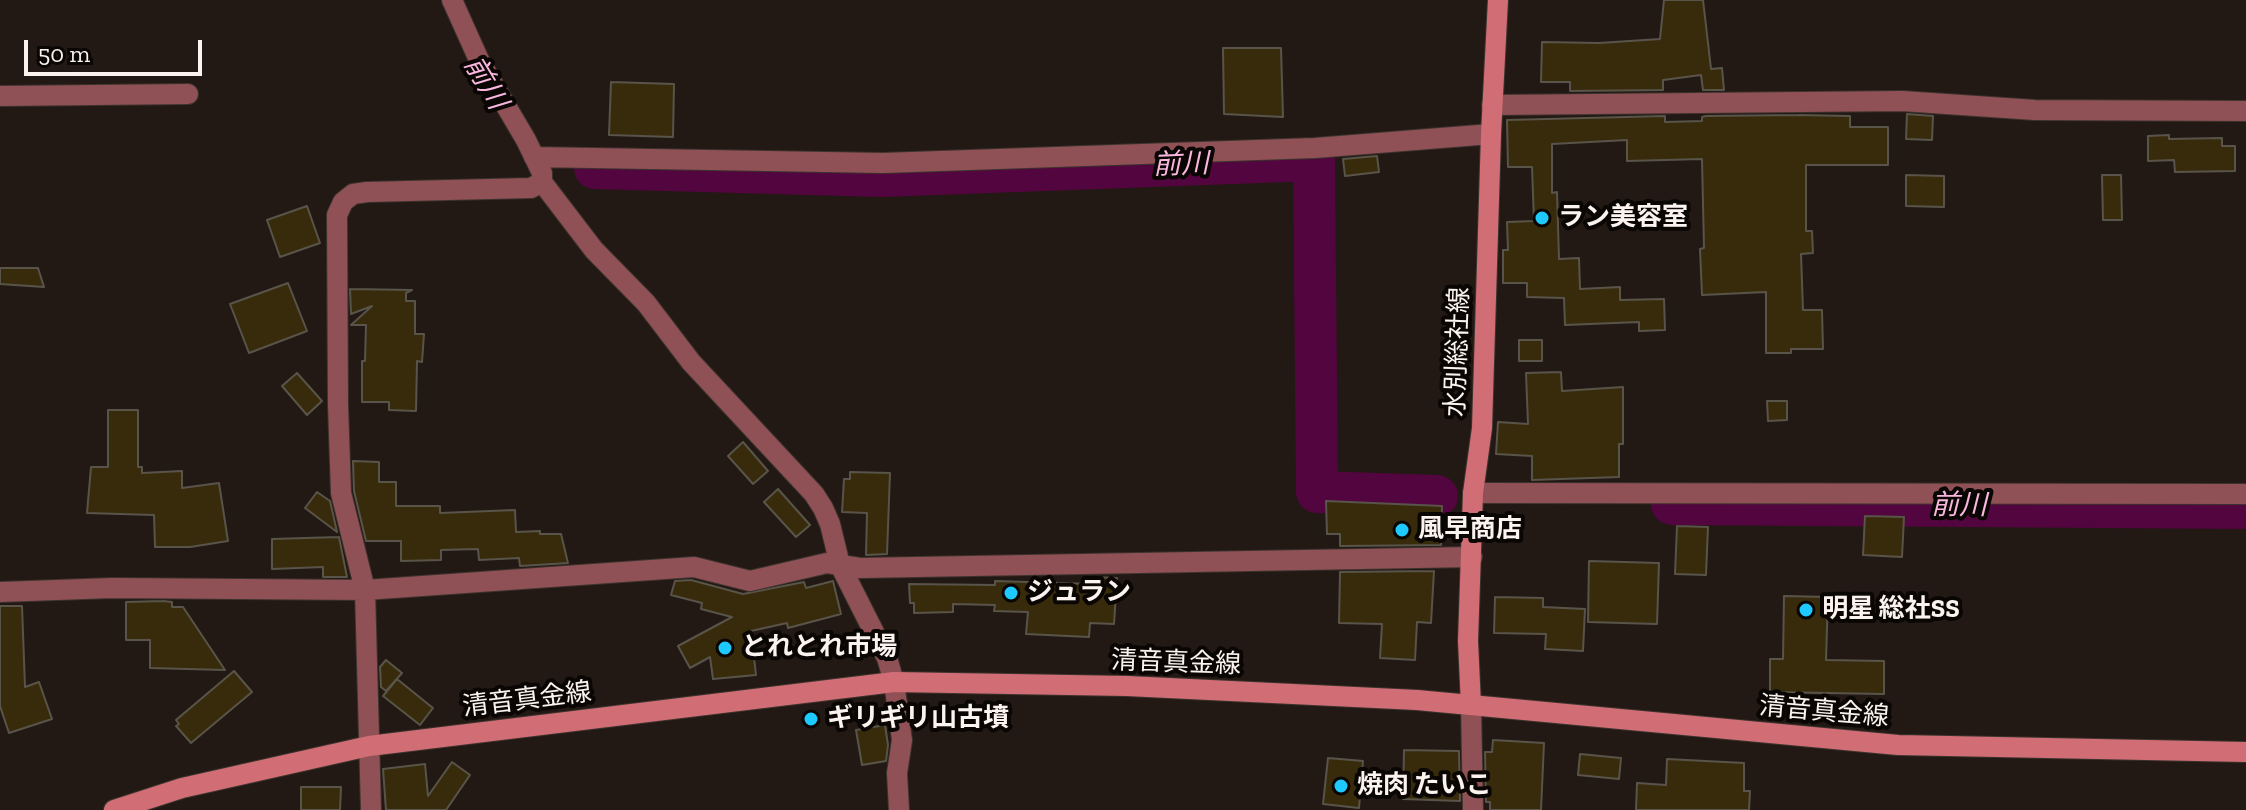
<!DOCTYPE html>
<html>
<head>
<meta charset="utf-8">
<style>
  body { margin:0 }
  #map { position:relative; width:2246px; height:810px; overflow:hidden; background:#231914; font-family:"Zilla Slab",serif }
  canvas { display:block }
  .scale { position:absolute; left:24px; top:40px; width:178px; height:36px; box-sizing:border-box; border:4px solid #faf3ef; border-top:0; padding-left:10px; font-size:24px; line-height:28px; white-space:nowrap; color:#faf3ef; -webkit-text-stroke:6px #090604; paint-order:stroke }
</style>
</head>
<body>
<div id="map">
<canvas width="2246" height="810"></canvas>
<div class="scale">50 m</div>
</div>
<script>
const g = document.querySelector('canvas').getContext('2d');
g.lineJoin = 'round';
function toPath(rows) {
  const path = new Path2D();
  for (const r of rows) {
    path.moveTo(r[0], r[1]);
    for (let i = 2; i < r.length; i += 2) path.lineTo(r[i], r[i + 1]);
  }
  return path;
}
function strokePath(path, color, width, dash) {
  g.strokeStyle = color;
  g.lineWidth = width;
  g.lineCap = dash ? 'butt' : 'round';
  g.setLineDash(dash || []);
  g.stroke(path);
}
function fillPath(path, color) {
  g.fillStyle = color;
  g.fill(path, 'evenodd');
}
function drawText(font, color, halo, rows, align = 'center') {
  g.font = font + ' "Zilla Slab","Noto Sans JP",serif';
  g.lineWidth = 8;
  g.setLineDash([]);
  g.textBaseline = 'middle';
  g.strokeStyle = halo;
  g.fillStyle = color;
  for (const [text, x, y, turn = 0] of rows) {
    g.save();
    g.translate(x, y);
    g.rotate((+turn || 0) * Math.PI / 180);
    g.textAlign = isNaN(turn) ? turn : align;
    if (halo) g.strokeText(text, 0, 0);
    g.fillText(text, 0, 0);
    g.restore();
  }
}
strokePath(toPath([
  [595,168,882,176,1314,160,1317,492,1437,496],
  [1672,504,2246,508]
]), '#53053f', 42);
const building = toPath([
  [1664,0,1703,0,1711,69,1722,68,1724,90,1703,90,1701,75,1663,80,1663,90,1570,91,1570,82,1541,82,1542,42,1599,43,1660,39,1664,0],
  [1223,48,1281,48,1283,117,1224,114,1223,48],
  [611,82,674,84,673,137,609,135,611,82],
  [1907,114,1933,116,1932,140,1906,139,1907,114],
  [1799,115,1850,116,1850,127,1888,127,1888,165,1806,165,1806,231,1812,231,1813,253,1801,254,1803,310,1822,310,1823,349,1791,349,1791,353,1766,353,1766,292,1702,295,1700,249,1704,248,1702,159,1627,161,1627,140,1552,144,1552,193,1557,192,1559,259,1579,258,1580,289,1620,287,1620,300,1664,299,1665,330,1639,331,1639,322,1565,325,1564,298,1527,297,1527,283,1503,283,1503,250,1508,250,1507,222,1534,221,1532,167,1508,167,1507,120,1665,116,1665,122,1702,121,1702,117,1706,116,1799,115],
  [2169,135,2169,139,2222,138,2222,146,2235,146,2235,171,2175,172,2174,160,2148,161,2148,136,2169,135],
  [1377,156,1379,172,1345,176,1343,159,1377,156],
  [1906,175,1944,176,1944,207,1906,206,1906,175],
  [2102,175,2121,175,2122,220,2103,220,2102,175],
  [307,206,320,243,280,257,267,220,307,206],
  [0,268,38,268,44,287,0,284,0,268],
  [288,283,307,331,249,353,230,304,288,283],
  [350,289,412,290,406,293,406,301,415,301,415,334,424,334,422,362,417,361,416,411,389,410,389,402,362,402,362,361,365,361,366,325,351,325,372,306,351,314,350,289],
  [1519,340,1542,340,1542,361,1519,361,1519,340],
  [1561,372,1562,391,1623,387,1623,444,1619,444,1619,477,1532,480,1532,456,1496,454,1498,422,1528,424,1526,373,1561,372],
  [297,373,322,401,307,415,282,386,297,373],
  [1767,401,1787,401,1787,420,1768,421,1767,401],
  [108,410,138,410,138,467,142,467,142,473,182,471,182,488,219,483,228,541,190,547,155,547,154,515,87,513,91,467,108,467,108,410],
  [743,442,768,471,753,484,728,456,743,442],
  [353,461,379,462,379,482,396,482,396,506,440,506,440,513,515,510,516,532,540,531,540,534,561,534,568,563,520,566,519,558,479,560,478,549,441,550,441,560,401,561,401,541,366,541,354,491,353,461],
  [850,472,890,473,887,554,866,555,867,513,842,512,844,479,850,479,850,472],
  [778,489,810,525,796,537,764,502,778,489],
  [317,492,330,501,337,532,305,508,317,492],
  [1326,501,1442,506,1441,545,1340,546,1340,534,1327,534,1326,501],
  [1865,516,1904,517,1902,557,1863,555,1865,516],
  [1677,526,1708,527,1706,575,1675,574,1677,526],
  [339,537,347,577,323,577,323,567,272,569,272,539,339,537],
  [1589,561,1659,563,1657,624,1588,622,1589,561],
  [1434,571,1431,623,1417,622,1415,660,1380,658,1382,624,1339,623,1340,572,1434,571],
  [1092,577,1117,578,1114,624,1090,623,1089,637,1026,634,1028,612,994,611,995,605,953,604,953,612,914,613,914,603,910,603,909,584,995,585,995,581,1092,584,1092,577],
  [691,580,743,594,804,582,806,588,833,581,841,614,788,628,787,623,751,631,756,675,713,679,710,657,690,668,678,646,732,617,701,609,702,603,671,595,675,581,691,580],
  [1784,596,1828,597,1826,660,1884,661,1884,694,1770,692,1770,659,1783,659,1784,596],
  [1495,597,1543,598,1543,607,1585,609,1583,651,1545,649,1546,634,1494,633,1495,597],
  [163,601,172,602,172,607,183,607,225,670,150,668,150,640,126,640,126,602,163,601],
  [0,606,22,606,25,687,39,682,52,719,9,733,0,706,0,606],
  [386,660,402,673,386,691,381,687,380,667,386,660],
  [234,671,252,692,191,743,176,726,179,724,176,720,234,671],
  [397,679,433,708,420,725,383,696,397,679],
  [885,725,888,745,886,761,862,765,856,730,885,725],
  [1493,740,1544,743,1541,810,1490,810,1490,802,1486,802,1485,752,1492,752,1493,740],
  [1404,750,1459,751,1460,801,1403,799,1404,750],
  [1580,754,1621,758,1619,779,1578,775,1580,754],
  [1328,758,1363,761,1359,808,1323,804,1328,758],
  [1667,759,1744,763,1744,791,1750,791,1749,810,1636,810,1637,783,1666,785,1667,759],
  [452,762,470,775,446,810,386,810,383,769,425,764,428,796,452,762],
  [301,787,341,787,340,810,301,810,301,787]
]);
fillPath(building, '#382b0c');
strokePath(building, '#595449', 2);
const street = toPath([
  [452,0,479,60,526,140,542,173,542,182,594,250,646,303,691,362,814,494,823,508,830,524,840,565,887,658,894,682,902,740,897,773,899,810],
  [0,96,188,94],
  [1492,105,1902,101,2035,110,2246,111],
  [534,157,883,163,1315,148,1491,134],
  [1473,493,2246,494],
  [0,592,112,588,365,590,694,567,750,581,827,563,860,568,1472,557],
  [1471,705,1473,810],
  [371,810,365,590,341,493,338,405,337,215,343,202,353,194,367,192,531,188,542,182]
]);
const secondary = toPath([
  [1471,705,1468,641,1473,493,1482,428,1491,134,1498,0],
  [114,810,182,788,369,746,894,682,1127,686,1417,700,1898,745,2246,752]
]);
strokePath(street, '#3d332e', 22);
strokePath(secondary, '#3d332e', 22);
strokePath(street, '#8f5155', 20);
strokePath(secondary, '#d16e75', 20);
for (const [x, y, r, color] of [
  [1542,218,8,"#1ec9fd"],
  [1402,530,8,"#1ec9fd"],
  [1011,593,8,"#1ec9fd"],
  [1806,610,8,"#1ec9fd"],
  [725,648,8,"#1ec9fd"],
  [811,719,8,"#1ec9fd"],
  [1341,786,8,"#1ec9fd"]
]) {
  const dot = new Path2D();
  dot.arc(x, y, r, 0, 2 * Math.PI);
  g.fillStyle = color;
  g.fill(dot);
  strokePath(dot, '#090604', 3);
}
drawText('bold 26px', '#faf3ef', '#090604', [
  ["ラン美容室",1558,218],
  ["風早商店",1418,530],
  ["ジュラン",1027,593],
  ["明星 総社SS",1822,610],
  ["とれとれ市場",741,648],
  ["ギリギリ山古墳",827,719],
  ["焼肉 たいこ",1357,786]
], 'left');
drawText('26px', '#faf3ef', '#090604', [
  ["水別総社線",1458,352,-88],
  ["清音真金線",1176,663,2],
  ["清音真金線",527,700,-7],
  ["清音真金線",1824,712,5]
]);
drawText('italic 28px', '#f9b7df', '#090604', [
  ["前川",485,83,59],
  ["前川",1181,165,-2],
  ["前川",1959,506]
]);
</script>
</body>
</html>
